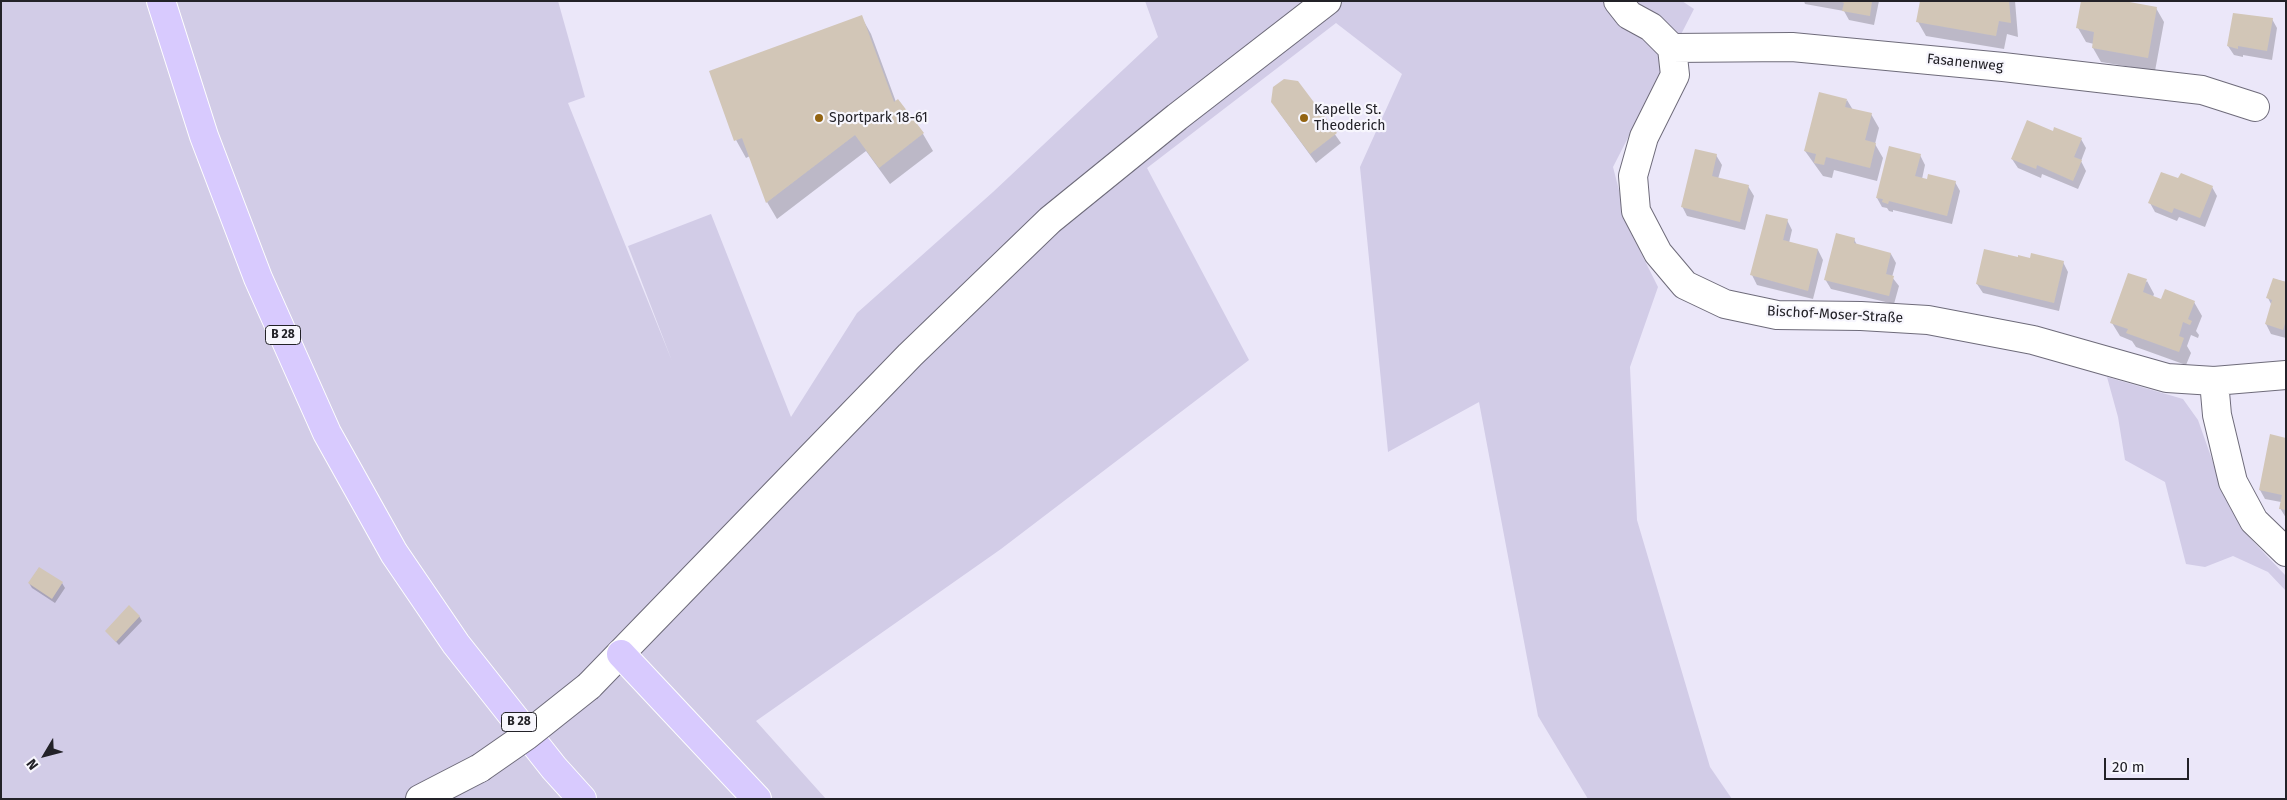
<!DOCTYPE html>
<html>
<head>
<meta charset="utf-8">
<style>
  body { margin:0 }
  #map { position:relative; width:2287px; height:800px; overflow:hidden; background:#ebe7f9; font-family:"Fira Sans",sans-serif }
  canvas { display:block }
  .frame { position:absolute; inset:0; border:2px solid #232228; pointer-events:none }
  .north { position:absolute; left:20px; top:730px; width:50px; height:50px; -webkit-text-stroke:4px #f7f6fd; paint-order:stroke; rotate:233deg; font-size:14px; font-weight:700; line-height:20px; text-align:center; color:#232228 }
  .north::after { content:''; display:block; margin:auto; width:18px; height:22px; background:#232228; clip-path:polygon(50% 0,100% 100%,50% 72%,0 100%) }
  .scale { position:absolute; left:2104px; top:758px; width:85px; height:22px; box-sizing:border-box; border:2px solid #232228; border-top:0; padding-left:6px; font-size:15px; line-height:18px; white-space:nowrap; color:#232228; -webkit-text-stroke:4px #f7f6fd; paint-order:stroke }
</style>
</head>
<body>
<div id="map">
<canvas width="2287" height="800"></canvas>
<div class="frame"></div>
<div class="north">N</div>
<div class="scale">20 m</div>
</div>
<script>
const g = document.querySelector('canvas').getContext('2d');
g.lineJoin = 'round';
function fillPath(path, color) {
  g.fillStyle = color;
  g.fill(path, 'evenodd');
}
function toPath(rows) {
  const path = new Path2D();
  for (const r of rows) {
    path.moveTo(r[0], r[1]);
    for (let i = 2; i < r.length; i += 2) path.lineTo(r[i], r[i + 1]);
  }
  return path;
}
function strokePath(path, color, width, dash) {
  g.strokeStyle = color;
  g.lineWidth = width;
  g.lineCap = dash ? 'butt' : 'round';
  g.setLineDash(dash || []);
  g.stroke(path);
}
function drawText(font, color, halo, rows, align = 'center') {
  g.font = font + ' "Fira Sans",sans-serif';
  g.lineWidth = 4.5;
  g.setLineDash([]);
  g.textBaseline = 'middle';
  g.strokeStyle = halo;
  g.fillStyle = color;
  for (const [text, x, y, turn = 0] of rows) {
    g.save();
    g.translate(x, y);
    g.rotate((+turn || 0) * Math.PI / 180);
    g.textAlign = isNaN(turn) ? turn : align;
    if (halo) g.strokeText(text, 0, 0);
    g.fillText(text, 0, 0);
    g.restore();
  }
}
fillPath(toPath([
  [1,1,558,1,585,97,568,103,672,361,628,246,711,214,791,417,857,313,993,192,1158,37,1145,1,1682,1,1694,9,1613,167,1629,229,1658,287,1630,367,1637,520,1710,767,1732,799,1588,799,1538,716,1479,402,1388,452,1360,167,1402,74,1336,23,1147,168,1249,360,1001,549,756,721,826,799,1,799],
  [2107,377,2183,399,2198,420,2226,499,2244,532,2286,576,2286,591,2268,572,2233,556,2205,567,2186,564,2165,482,2125,460,2118,417]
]), '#d2cce7');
fillPath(toPath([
  [1804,1,1879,1,1874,25,1849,20,1844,11,1805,4],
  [1922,1,2015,1,2018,37,2007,34,2004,49,1926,36,1918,22],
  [2156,8,2164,22,2155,71,2101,62,2093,48,2094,44,2086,42,2078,28],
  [861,16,871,34,896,102,898,101,923,134,933,151,890,184,866,151,777,219,767,202,750,156,746,158,736,140],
  [2272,19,2277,28,2272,60,2243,55,2243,57,2234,55,2228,46],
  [1298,82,1341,143,1316,163,1278,111],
  [1847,100,1853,110,1871,114,1879,128,1875,144,1883,158,1877,181,1834,170,1832,178,1823,176,1805,151],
  [2053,133,2081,139,2086,148,2081,161,2086,171,2078,189,2042,174,2041,178,2018,168,2012,159],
  [1716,155,1722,165,1718,179,1748,186,1754,196,1745,230,1687,216,1682,206],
  [1920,155,1925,165,1922,179,1955,182,1960,191,1952,224,1893,210,1893,212,1889,211,1887,208,1882,207,1877,198],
  [2179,180,2212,187,2217,196,2205,227,2179,217,2177,221,2155,212,2150,203],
  [1787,220,1792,230,1789,243,1818,250,1823,260,1813,299,1757,285,1752,275],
  [1854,239,1857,245,1891,254,1896,263,1892,277,1899,286,1894,304,1831,289,1825,279],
  [2031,259,2063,262,2068,272,2059,311,1983,293,1977,284],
  [2274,279,2286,282,2286,338,2271,334,2266,324,2272,306,2268,298],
  [2147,281,2154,294,2153,297,2162,300,2194,302,2202,316,2196,331,2199,335,2198,338,2191,335,2187,346,2191,353,2186,365,2136,347,2132,341,2120,336,2112,323],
  [2286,439,2286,518,2280,508,2281,502,2265,499,2260,490],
  [39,568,62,583,65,588,55,603,32,588,29,583],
  [139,616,142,621,119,645,106,631]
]), '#0003');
fillPath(toPath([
  [1840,1,1872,1,1870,16,1842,11,1844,3],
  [1920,1,2009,1,2011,23,1999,21,1996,36,1916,22],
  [2081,1,2124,1,2157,7,2148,58,2092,48,2094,32,2076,28],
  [2233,13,2273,18,2267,51,2238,46,2238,49,2227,46],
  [862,15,894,102,898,99,924,133,879,168,855,135,766,203,742,138,734,141,709,71],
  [1284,79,1298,81,1337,133,1310,154,1271,102,1273,87],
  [1819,92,1847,99,1845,107,1872,113,1865,140,1876,143,1870,168,1826,157,1824,165,1814,163,1816,154,1804,151],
  [2027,120,2053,131,2054,127,2082,138,2074,157,2082,160,2073,181,2037,165,2036,169,2011,159],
  [1889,146,1921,154,1915,176,1927,179,1928,174,1956,181,1947,216,1889,201,1888,204,1882,202,1883,199,1876,198],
  [1695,149,1717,154,1712,176,1749,185,1740,222,1681,207],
  [2161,172,2178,178,2181,173,2213,186,2200,218,2174,208,2172,213,2148,203],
  [1766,214,1788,219,1783,240,1818,249,1808,291,1750,275],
  [1836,233,1855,238,1854,243,1891,253,1886,274,1894,276,1889,296,1824,280],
  [1984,249,2018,257,2018,255,2030,258,2031,253,2064,261,2054,303,1976,284],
  [2128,273,2147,279,2143,292,2161,299,2165,289,2195,301,2188,319,2192,321,2190,325,2183,322,2179,336,2184,338,2179,352,2126,333,2128,329,2110,323],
  [2273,278,2286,282,2286,320,2283,330,2265,324,2272,300,2266,298],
  [2270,434,2286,438,2286,510,2279,509,2282,495,2259,490],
  [39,567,63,582,52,599,28,583],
  [129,605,140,616,116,642,105,631]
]), '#d2c6b7');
const minor = toPath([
  [1618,1,1629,15,1651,27,1672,48,1675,75,1644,137,1633,176,1636,211,1658,253,1685,285,1725,304,1777,315,1861,316,1928,320,2033,340,2167,378,2214,381,2286,375],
  [1672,48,1792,47,2003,67,2202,90,2255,107],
  [2214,381,2217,415,2233,482,2254,521,2286,552]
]);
const tertiary = toPath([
  [589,686,910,355,1050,220,1177,117,1327,1],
  [420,799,480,768]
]);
const primary = toPath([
  [161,1,204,136,258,278,327,433,394,553,456,644,554,768,582,799],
  [621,654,757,799]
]);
strokePath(minor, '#6e6b7a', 30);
strokePath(tertiary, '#6e6b7a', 30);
strokePath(primary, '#fff', 30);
strokePath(minor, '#fff', 28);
strokePath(tertiary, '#fff', 28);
strokePath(primary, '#d8cafe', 28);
const tertiaryBridge = toPath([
  [480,768,526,736,589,686]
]);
strokePath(tertiaryBridge, '#6e6b7a', 30, []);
strokePath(tertiaryBridge, '#fff', 28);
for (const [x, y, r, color] of [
  [819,118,5,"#936412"],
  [1304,118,5,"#936412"]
]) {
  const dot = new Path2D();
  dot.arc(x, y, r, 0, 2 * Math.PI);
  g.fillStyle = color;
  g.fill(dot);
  strokePath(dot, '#f7f6fd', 2);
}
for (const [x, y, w] of [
  [283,335,35],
  [519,722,35]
]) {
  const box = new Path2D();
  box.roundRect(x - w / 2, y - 9.5, w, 19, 4);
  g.fillStyle = '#f7f6fd';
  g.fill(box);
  strokePath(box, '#232228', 1);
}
drawText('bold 12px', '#232228', null, [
  ["B 28",283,335],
  ["B 28",519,722]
]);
drawText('14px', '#232228', '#f7f6fd', [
  ["Fasanenweg",1965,63,6],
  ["Bischof-Moser-Straße",1835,315,3]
]);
drawText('14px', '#232228', '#f7f6fd', [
  ["Kapelle St.",1314,110],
  ["Theoderich",1314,126],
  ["Sportpark 18-61",829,118]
], 'left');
</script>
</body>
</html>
